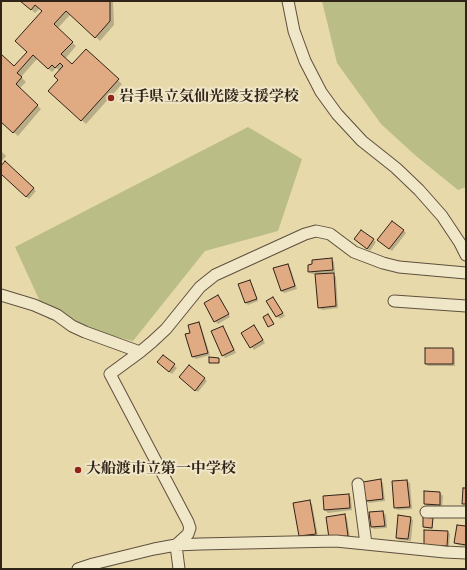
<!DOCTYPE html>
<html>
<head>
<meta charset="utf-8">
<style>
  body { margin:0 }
  #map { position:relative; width:467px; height:570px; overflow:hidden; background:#e8d9ab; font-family:Cardo,serif }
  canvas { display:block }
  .frame { position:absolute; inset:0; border:2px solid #302318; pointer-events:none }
</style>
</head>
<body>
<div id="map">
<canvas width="467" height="570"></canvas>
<div class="frame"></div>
</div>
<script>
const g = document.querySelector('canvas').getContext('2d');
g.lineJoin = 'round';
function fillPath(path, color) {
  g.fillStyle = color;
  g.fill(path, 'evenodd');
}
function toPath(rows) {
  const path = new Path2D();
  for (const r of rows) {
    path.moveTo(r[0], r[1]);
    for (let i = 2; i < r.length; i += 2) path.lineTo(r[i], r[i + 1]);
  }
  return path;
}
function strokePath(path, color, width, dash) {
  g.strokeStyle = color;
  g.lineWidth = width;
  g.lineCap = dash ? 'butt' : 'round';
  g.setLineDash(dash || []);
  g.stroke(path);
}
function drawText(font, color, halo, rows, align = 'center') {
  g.font = font + ' Cardo,"Noto Serif JP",serif';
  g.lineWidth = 4;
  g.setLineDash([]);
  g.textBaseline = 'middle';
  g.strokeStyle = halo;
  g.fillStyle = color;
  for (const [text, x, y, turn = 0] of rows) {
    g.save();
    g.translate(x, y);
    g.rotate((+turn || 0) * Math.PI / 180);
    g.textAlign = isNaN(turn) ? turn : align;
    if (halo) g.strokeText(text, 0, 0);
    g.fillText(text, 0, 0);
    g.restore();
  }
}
fillPath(toPath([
  [322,1,466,1,466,187,458,190,416,156,381,124,337,63],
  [248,127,302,159,278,231,205,251,133,341,48,319,15,247]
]), '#babe86');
fillPath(toPath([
  [21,1,113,1,114,25,100,41,71,14,57,29,76,46,65,59,72,66,86,51,122,84,86,124,53,95,59,80,60,71,56,68,52,72,37,59,21,77,26,82,19,89,41,109,18,136,1,121,1,56,14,67,28,52,43,11,40,8,35,13],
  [1,151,6,156,1,162],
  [5,162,36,191,29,199,1,173,1,167],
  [403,230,406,233,392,251,381,243],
  [361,231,376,242,370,251,358,242],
  [332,259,334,262,335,272,332,272,336,277,338,308,322,310,319,307,316,274,312,274,309,272],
  [287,265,290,267,297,289,284,293,281,291],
  [249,281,252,284,258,301,248,305,246,303],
  [218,297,221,299,230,317,218,324,215,321],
  [273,298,285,316,280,319,277,316],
  [199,323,201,326,210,355,196,359,193,357,191,333],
  [254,326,265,343,254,350,242,333],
  [223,328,225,330,236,353,225,358,223,355],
  [453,349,455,351,455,366,428,366,426,364],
  [163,356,177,368,172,374,161,365],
  [189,366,207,381,198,392,182,380],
  [380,480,383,483,385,501,369,503,366,501],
  [407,481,410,483,412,509,398,510,395,508],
  [425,492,440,493,443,496,442,507,427,507,425,504],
  [349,495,351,497,352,510,328,513,325,510,324,497],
  [309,501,312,504,318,536,303,538,300,536,294,504],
  [383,512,386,515,387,528,374,529,372,527],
  [344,515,347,518,350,538,333,540],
  [410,518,413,520,411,541,399,540,397,537],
  [432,519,433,520,433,529,425,528,424,527],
  [466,527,466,546,458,545,455,543],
  [447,532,450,534,449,548,427,547]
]), '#0003');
const building = toPath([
  [20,1,110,1,110,21,95,38,66,11,54,24,73,42,61,54,72,64,86,49,119,79,81,121,48,91,58,80,54,76,63,66,60,63,55,68,52,65,48,69,33,55,17,73,22,77,16,84,38,105,13,133,1,122,1,54,14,66,27,52,15,41,42,11,35,5,31,10,20,1],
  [5,161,34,188,26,197,1,174,1,166,5,161],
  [392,221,404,230,389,249,377,240,392,221],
  [361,230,374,239,367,249,354,239,361,230],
  [332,258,333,270,308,272,308,265,312,264,312,260,332,258],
  [288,264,295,286,281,291,273,268,288,264],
  [334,273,336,306,318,308,315,274,334,273],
  [250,280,257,299,245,303,238,284,250,280],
  [218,295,229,314,214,322,204,303,218,295],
  [273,297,283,313,276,317,266,301,273,297],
  [268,314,274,324,268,327,263,317,268,314],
  [199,322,208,353,192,357,185,334,190,333,188,325,199,322],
  [254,325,263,340,250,348,241,333,254,325],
  [223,326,234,350,222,356,211,331,223,326],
  [425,348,453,348,453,364,425,364,425,348],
  [163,355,175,364,169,372,157,362,163,355],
  [209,357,219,358,219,363,209,363,209,357],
  [189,365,205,378,195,391,179,377,189,365],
  [381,479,383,499,366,501,363,482,381,479],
  [407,480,410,507,394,508,392,481,407,480],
  [463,488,466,488,466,504,462,504,463,488],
  [424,491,440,492,440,505,424,504,424,491],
  [349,494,350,508,324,510,323,496,349,494],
  [310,500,316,534,299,536,293,503,310,500],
  [383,511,385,526,371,527,369,512,383,511],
  [345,514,348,536,329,538,326,517,345,514],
  [398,515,411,517,408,539,396,538,398,515],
  [423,517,433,518,432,528,423,527,423,517],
  [457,525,466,526,466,545,454,543,457,525],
  [424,530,448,531,447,546,424,545,424,530]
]);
fillPath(building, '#e0aa83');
strokePath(building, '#302318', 1);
const street = toPath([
  [288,1,294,31,305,61,321,92,337,114,362,141,396,168,419,190,442,216,460,243,466,255],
  [1,295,34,305,57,315,72,326,85,332,140,352,110,374,188,522,190,528,188,534,176,545],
  [394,301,466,306],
  [140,352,152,342,166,329,200,287,215,275,305,234,316,231,330,234,354,252,383,263,399,267,466,273],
  [358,484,366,544],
  [426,512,466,512],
  [176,545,179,569],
  [78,569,93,564,154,549,176,545,200,544,336,541,445,552,466,553]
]);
strokePath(street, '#5e503d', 13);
strokePath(street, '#f0e6c8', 11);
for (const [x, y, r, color] of [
  [111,98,4,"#8f2418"],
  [78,470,4,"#8f2418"]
]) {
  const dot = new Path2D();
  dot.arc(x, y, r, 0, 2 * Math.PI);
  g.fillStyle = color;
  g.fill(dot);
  strokePath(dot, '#f0e6c8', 1.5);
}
drawText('bold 15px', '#302318', '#f0e6c8', [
  ["岩手県立気仙光陵支援学校",119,98],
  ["大船渡市立第一中学校",86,470]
], 'left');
</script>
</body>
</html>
